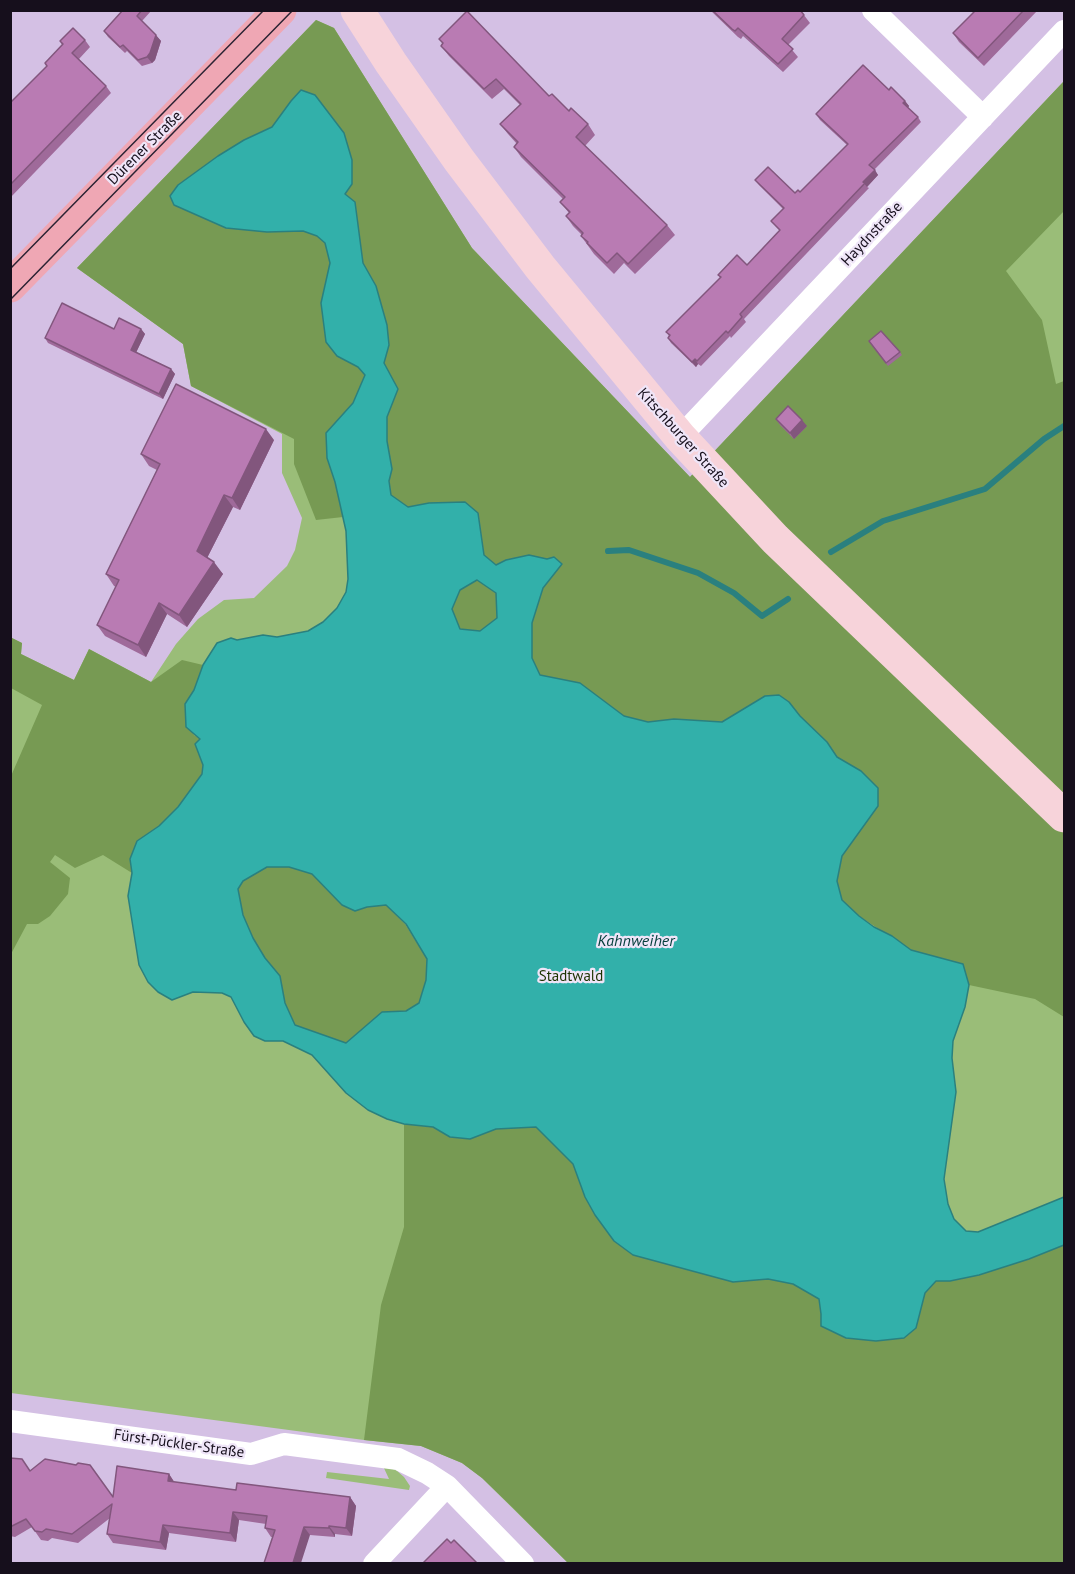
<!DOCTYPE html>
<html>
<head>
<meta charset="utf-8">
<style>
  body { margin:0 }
  #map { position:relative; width:1075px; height:1574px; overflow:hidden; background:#d4c0e4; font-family:"PT Sans",sans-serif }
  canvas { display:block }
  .frame { position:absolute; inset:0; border:12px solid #160f1c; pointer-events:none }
</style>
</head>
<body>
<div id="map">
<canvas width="1075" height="1574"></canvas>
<div class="frame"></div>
</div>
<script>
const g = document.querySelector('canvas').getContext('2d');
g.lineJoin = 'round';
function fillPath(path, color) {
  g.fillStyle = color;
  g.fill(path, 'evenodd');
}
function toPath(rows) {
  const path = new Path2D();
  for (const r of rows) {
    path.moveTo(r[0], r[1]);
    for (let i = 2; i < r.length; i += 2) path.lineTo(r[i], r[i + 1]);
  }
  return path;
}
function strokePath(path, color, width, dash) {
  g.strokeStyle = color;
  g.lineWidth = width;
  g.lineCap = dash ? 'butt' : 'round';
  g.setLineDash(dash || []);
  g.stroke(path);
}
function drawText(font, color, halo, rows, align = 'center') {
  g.font = font + ' "PT Sans",sans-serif';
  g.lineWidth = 4.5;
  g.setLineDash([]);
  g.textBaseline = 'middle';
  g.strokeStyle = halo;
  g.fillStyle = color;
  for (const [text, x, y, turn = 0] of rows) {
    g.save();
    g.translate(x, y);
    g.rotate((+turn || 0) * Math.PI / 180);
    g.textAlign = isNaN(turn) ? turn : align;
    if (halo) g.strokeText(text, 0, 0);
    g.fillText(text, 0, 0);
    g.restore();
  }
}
fillPath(toPath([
  [316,20,334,28,472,248,690,477,1064,81,1064,1563,568,1563,482,1478,462,1463,421,1446,364,1440,11,1393,10,637,22,643,21,654,74,680,89,649,151,682,176,644,198,619,224,600,254,598,287,566,295,550,302,518,282,473,282,434,191,386,183,344,77,268],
  [383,1466,396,1470,404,1477,410,1486,409,1490,326,1478,327,1472,389,1479]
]), '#9abd78');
fillPath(toPath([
  [316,20,334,28,472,248,690,477,1064,81,1064,211,1006,271,1042,320,1056,384,1064,381,1064,1017,1035,999,969,985,962,964,911,950,859,916,842,900,837,881,842,856,856,837,861,771,837,757,827,742,800,716,789,702,779,695,722,722,674,719,648,722,624,716,580,684,540,675,532,658,532,623,543,588,562,564,554,557,547,559,529,555,506,560,496,565,484,555,478,513,429,503,408,507,391,495,389,481,392,469,387,441,387,417,398,389,384,363,389,345,376,286,363,263,355,202,345,194,352,184,352,160,344,133,315,95,291,101,272,127,244,140,218,156,267,232,303,231,317,236,325,243,330,263,321,303,338,356,358,367,365,375,353,403,326,433,327,458,335,482,343,517,316,520,294,464,294,439,191,386,183,344,77,268],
  [477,580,496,593,497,618,480,631,460,629,452,609,460,590],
  [10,637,22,643,21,654,74,680,89,649,151,682,182,660,203,665,194,690,185,704,194,735,200,739,195,744,203,765,202,774,178,807,159,826,137,841,130,859,132,873,103,855,75,868,55,855,50,862,70,878,68,894,50,916,38,924,27,924,11,954,11,776,42,705,11,688],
  [267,867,289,867,312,874,328,891,355,911,367,907,386,905,405,924,427,959,426,980,419,1003,406,1011,382,1012,346,1043,295,1025,285,1003,280,976,265,958,253,938,243,915,238,889,242,881],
  [404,1124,433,1127,450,1137,470,1139,496,1129,536,1127,573,1164,585,1197,595,1215,614,1241,633,1255,733,1282,768,1279,793,1284,819,1299,821,1314,921,1306,925,1293,936,1281,950,1281,1029,1259,1064,1245,1064,1563,568,1563,512,1507,482,1478,462,1463,421,1446,364,1440,381,1305,404,1227]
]), '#779a53');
const water = toPath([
  [301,90,315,95,344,133,352,160,352,184,345,194,355,202,363,263,376,286,387,325,389,345,384,363,398,389,387,417,387,441,392,469,389,481,391,495,408,507,429,503,465,502,478,513,484,555,496,565,506,560,529,555,547,559,554,557,562,564,543,588,532,623,532,658,540,675,580,683,624,716,648,722,674,719,722,722,765,696,779,695,789,702,800,716,827,742,837,757,861,771,878,788,878,806,842,856,837,881,842,900,859,916,874,927,892,936,911,950,963,964,969,985,965,1007,953,1041,952,1058,956,1092,944,1179,948,1204,954,1219,966,1231,978,1232,1064,1197,1064,1245,1029,1259,979,1275,950,1281,936,1281,925,1293,916,1328,904,1338,876,1341,846,1338,821,1326,821,1314,819,1299,793,1284,768,1279,733,1282,633,1255,614,1241,595,1215,585,1197,573,1164,536,1127,496,1129,470,1139,450,1137,433,1127,404,1124,387,1119,368,1110,346,1093,312,1055,283,1041,265,1041,254,1036,244,1022,231,997,222,993,193,992,172,1000,158,992,148,982,139,965,128,896,132,873,130,859,137,841,159,826,178,807,202,774,203,765,195,744,200,739,186,727,185,704,194,690,203,665,217,643,231,638,237,640,263,635,277,637,308,631,323,622,337,608,346,592,348,579,346,531,335,482,327,458,326,433,353,403,365,375,358,367,337,356,326,342,321,303,330,263,325,243,317,236,303,231,267,232,226,228,174,205,170,196,178,185,218,156,244,140,272,127,291,101,301,90],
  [477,580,496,593,497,618,480,631,460,629,452,609,460,590,477,580],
  [267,867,289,867,312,874,342,905,355,911,367,907,386,905,406,924,427,959,426,980,419,1003,406,1011,382,1012,346,1043,295,1025,285,1003,280,976,265,958,253,938,243,915,238,889,243,881,267,867]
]);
fillPath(water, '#32b0aa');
strokePath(water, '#2a807f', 1.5);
strokePath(toPath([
  [608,551,629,550,698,573,734,593,762,616,788,599],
  [831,552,883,521,985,489,1044,439,1064,426]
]), '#2a807f', 6);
strokePath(toPath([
  [873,10,983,117],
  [680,437,1064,31],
  [10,1421,251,1454,284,1444,398,1459,427,1473,447,1486,523,1564],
  [374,1564,447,1486]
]), '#fff', 22);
strokePath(toPath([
  [357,10,391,63,459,160,540,267,680,437,775,539,1064,816]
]), '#f7d3da', 33);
strokePath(toPath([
  [10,286,280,10]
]), '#efa7b4', 33);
strokePath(toPath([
  [10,269,264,10],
  [10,300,293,10]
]), '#2c2333', 1.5);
fillPath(toPath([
  [123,10,152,10,142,21,161,41,155,60,152,63,142,66,127,51,125,53,108,37,104,31],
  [710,10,800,10,810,23,788,45,798,57,783,72,743,36,741,39,738,37],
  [972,10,1038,10,984,66,959,42,953,33,973,13],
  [439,39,549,96,588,124,595,135,585,146,667,225,675,235,635,274,624,263,614,274,594,254,581,236,582,235,573,226,566,216,569,213,560,202,563,199,521,157,514,147,517,144,508,134,500,124,520,105,504,89,492,99,449,56,441,46,443,44],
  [85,40,90,47,79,59,106,86,111,93,10,198,10,103,47,66,62,45,60,41],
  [889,90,905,101,909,106,908,108,918,117,921,122,874,170,878,175,867,187,869,188,744,319,746,322,731,338,730,336,701,366,698,364,696,367,671,343,668,338,669,336,666,332,720,278,718,275,747,265,780,231,771,221,783,209,759,185,755,180,795,193,800,192,847,145,820,120,816,114],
  [114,329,141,329,145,334,136,352,171,369,175,374,163,399,48,343,45,338],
  [869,341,900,352,902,355,888,366],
  [776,419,807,426,794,439,780,425],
  [274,440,240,510,233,507,207,558,223,574,187,627,167,614,146,657,105,636,97,625,116,587,114,586,106,574,157,470,149,466,141,454],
  [10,1458,30,1471,113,1497,169,1474,174,1482,236,1490,350,1497,356,1506,352,1536,335,1534,335,1537,310,1535,273,1537,271,1537,265,1528,266,1524,239,1520,236,1542,169,1533,166,1550,113,1543,107,1534,110,1518,78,1543,52,1538,48,1541,41,1540,32,1527,15,1537,10,1536]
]), '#9f6a9a');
fillPath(toPath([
  [156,35,161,41,155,60,152,63,147,57],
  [905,101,909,106,907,109,903,103],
  [875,170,878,175,867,187,863,182],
  [141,329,145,334,135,355,131,350],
  [695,359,698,364,696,367,692,362],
  [171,369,175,374,163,399,159,394],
  [802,420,807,426,794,439,790,433],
  [266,429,274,440,240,510,232,498],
  [224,495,233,507,205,562,197,551],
  [214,562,223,574,187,627,179,615],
  [159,603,167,614,146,657,138,645],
  [169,1474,175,1483,168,1481],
  [350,1497,356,1506,352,1536,346,1528],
  [233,1512,239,1520,236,1542,230,1533],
  [163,1525,169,1533,166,1550,160,1542],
  [329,1526,335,1534,335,1537,329,1528],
  [304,1527,310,1535,301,1563,293,1563]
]), '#82567d');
const building = toPath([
  [123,10,142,10,137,16,156,35,150,53,147,57,138,60,123,45,120,47,104,31,123,10],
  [712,10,800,10,804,15,782,39,793,49,778,64,738,28,735,31,732,29,712,10],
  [973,10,1024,10,978,58,953,33,974,12,973,10],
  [467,11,549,96,552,94,569,111,571,108,588,124,576,137,667,225,628,264,617,253,607,263,587,243,588,242,581,236,583,233,566,216,570,212,560,202,565,197,514,147,518,142,500,124,521,104,496,79,484,89,441,46,443,43,439,39,467,11],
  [73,28,85,40,72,53,106,86,10,185,10,103,47,66,45,63,63,44,60,41,73,28],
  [863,65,889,90,891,87,905,101,903,103,918,117,869,165,875,170,863,182,865,183,740,314,742,317,728,333,726,331,697,361,695,359,692,362,668,338,670,335,666,332,721,277,718,275,737,255,747,265,780,230,771,221,784,208,755,180,768,167,795,193,798,190,800,192,848,144,816,114,863,65],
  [62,303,114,329,119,318,141,329,131,350,171,369,159,394,45,338,62,303],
  [881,331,900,352,886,363,869,341,881,331],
  [176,384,266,429,232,498,224,495,197,551,214,562,179,615,159,603,138,645,97,625,119,580,106,574,160,464,141,454,176,384],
  [788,406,802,420,790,433,776,419,788,406],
  [10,1458,22,1459,30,1471,45,1459,76,1465,78,1463,90,1465,113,1497,117,1466,169,1474,168,1481,236,1490,237,1483,350,1497,346,1528,329,1526,329,1528,304,1527,293,1563,264,1563,275,1530,265,1528,267,1516,233,1512,230,1533,163,1525,160,1542,107,1534,112,1504,72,1534,46,1529,42,1532,35,1531,26,1519,10,1527,10,1458],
  [447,1539,451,1543,454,1540,477,1563,423,1563,447,1539]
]);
fillPath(building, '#b97bb3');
strokePath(building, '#82567d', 1.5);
drawText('15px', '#160f1c', '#efe5f8', [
  ["Dürener Straße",145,148,-45],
  ["Haydnstraße",872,234,-47],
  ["Kitschburger Straße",683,438,48],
  ["Fürst-Pückler-Straße",179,1444,8]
]);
drawText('15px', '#1d3300', '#efe5f8', [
  ["Stadtwald",571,977]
]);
drawText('italic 16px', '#043e3b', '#efe5f8', [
  ["Kahnweiher",636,941]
]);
</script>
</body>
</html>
